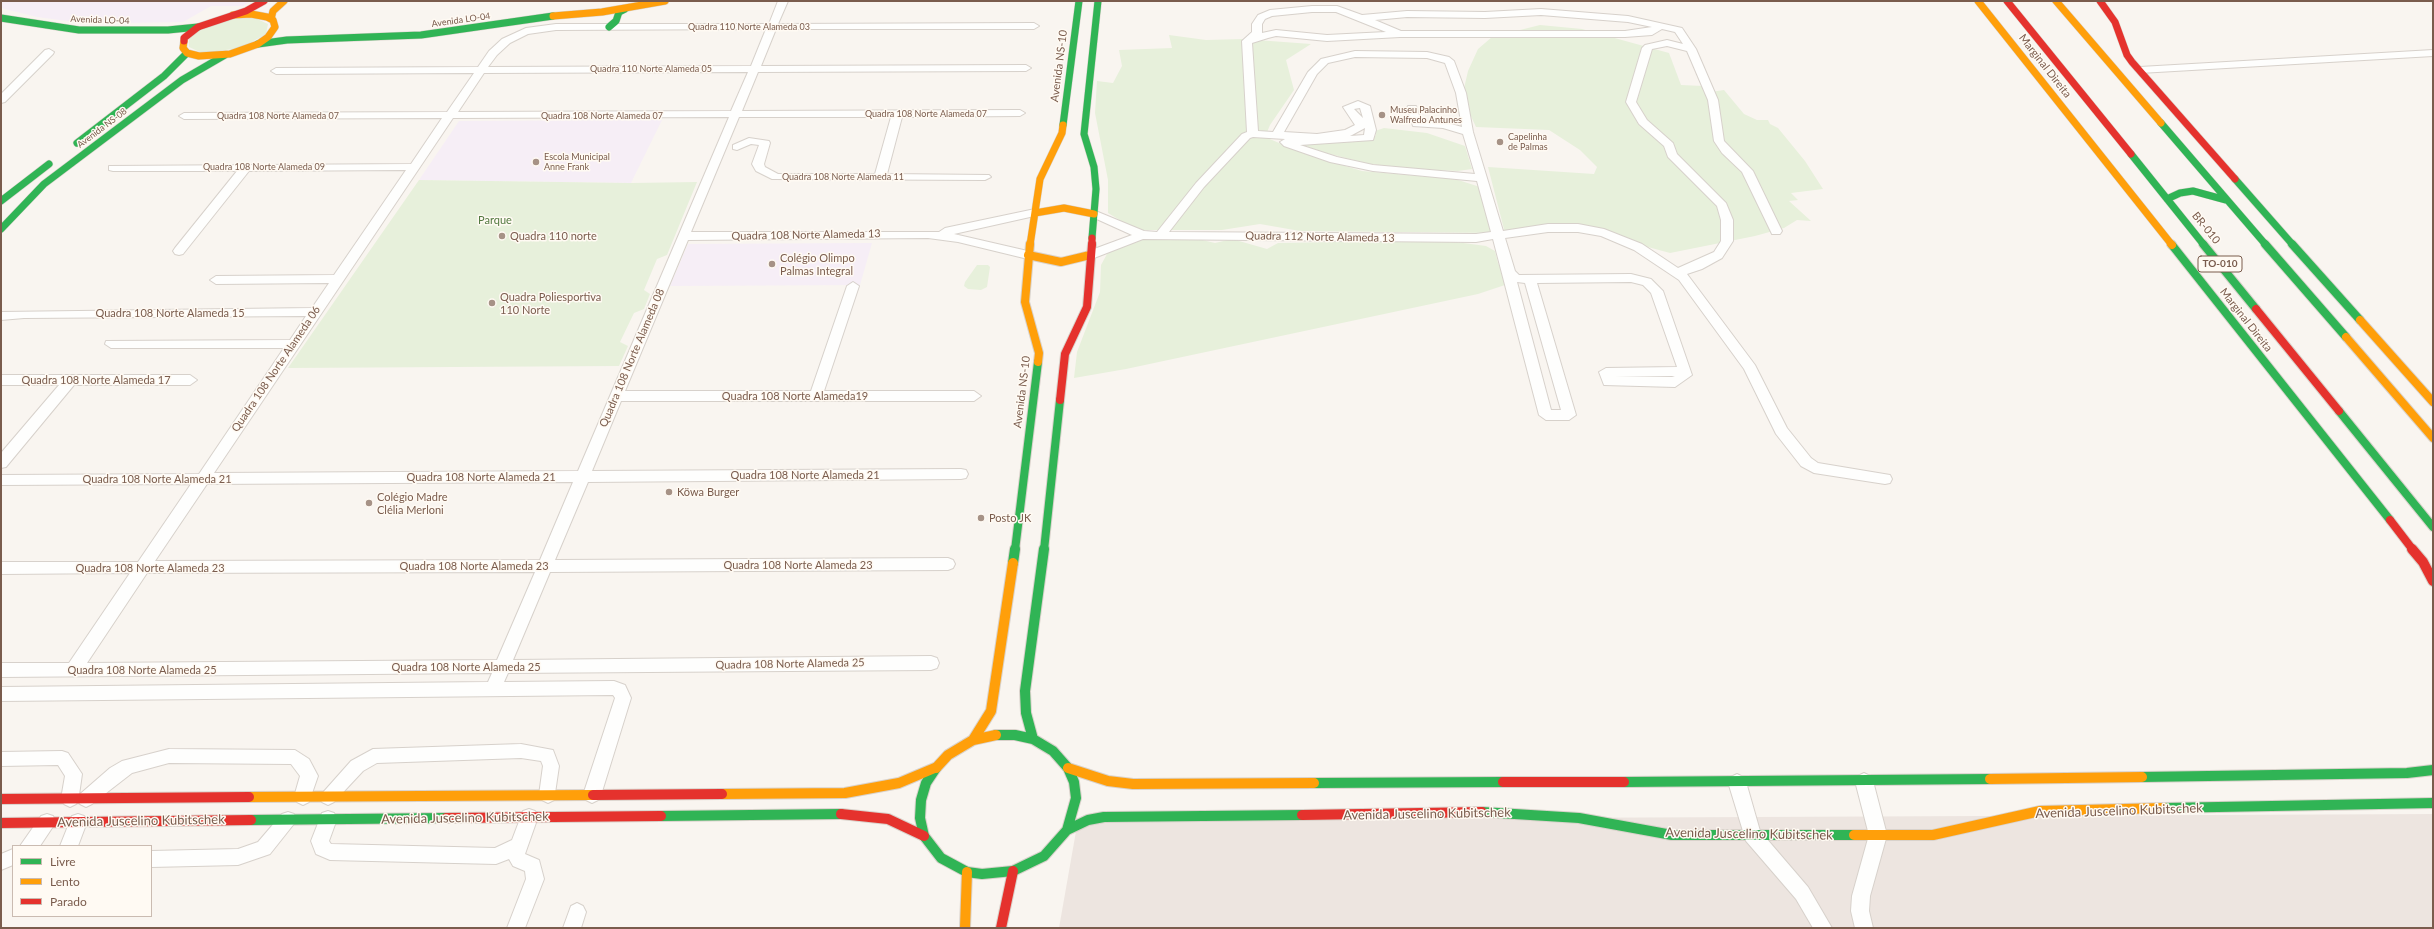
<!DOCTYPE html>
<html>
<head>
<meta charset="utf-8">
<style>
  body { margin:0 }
  #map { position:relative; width:2434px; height:929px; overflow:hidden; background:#f9f5f0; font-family:Lato,sans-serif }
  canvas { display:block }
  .frame { position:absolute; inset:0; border:2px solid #7a5c4d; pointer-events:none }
  .legend { position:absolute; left:12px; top:845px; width:140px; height:72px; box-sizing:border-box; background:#fffaf3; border:1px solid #cabbb1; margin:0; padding:5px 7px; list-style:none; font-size:12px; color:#7a5c4d }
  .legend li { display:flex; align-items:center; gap:8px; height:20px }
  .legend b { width:20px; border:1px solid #cabbb1 }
</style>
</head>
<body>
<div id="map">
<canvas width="2434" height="929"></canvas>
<div class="frame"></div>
<ul class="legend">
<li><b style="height:5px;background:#30b455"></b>Livre</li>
<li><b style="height:5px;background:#ff9f0a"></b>Lento</li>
<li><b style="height:5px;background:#e5322d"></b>Parado</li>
</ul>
</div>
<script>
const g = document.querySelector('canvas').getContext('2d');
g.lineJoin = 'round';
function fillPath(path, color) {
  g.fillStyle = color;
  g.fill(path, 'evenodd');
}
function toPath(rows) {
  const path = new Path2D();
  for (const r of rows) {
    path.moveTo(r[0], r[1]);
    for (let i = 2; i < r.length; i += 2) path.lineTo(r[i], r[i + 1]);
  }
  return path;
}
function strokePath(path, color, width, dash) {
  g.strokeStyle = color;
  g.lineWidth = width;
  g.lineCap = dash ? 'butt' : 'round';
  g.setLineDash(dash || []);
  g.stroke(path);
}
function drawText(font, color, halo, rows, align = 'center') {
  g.font = font + ' Lato,sans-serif';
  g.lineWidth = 3;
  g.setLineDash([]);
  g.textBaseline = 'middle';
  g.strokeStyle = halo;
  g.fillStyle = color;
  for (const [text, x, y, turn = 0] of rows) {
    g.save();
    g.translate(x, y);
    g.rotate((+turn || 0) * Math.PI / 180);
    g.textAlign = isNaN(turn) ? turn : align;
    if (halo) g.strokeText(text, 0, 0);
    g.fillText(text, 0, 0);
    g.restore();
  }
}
fillPath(toPath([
  [2433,814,2433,928,1059,928,1078,820]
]), '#ede5e0');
fillPath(toPath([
  [1,1,250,1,243,6,211,6,183,22,122,23,75,22,37,17,1,8],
  [662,120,631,183,419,180,459,121],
  [872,243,860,285,670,286,688,244]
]), '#f6eef6');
fillPath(toPath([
  [255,18,268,24,266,34,241,48,202,53,189,47,189,39,193,34,226,19],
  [1540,25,1582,29,1669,53,1681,85,1703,86,1704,93,1724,90,1744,114,1757,120,1768,120,1770,124,1778,128,1805,161,1823,189,1791,193,1798,200,1789,201,1811,221,1797,220,1784,228,1755,236,1670,253,1578,228,1505,233,1488,167,1594,174,1597,167,1580,150,1549,130,1476,127,1462,97,1468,71,1478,49,1492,37],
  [1169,35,1206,40,1243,39,1311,44,1286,60,1294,90,1270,125,1265,137,1305,154,1362,171,1455,179,1480,187,1496,233,1300,231,1260,224,1222,230,1136,230,1108,213,1108,180,1095,113,1097,81,1113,83,1122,66,1119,50,1172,48],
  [1384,128,1427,133,1465,146,1472,169,1458,171,1413,169,1370,164,1326,153,1302,145,1371,139,1376,135,1375,131],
  [419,180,631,183,697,182,667,255,657,259,644,290,650,294,644,309,634,313,620,342,628,346,619,366,288,368],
  [1145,238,1198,239,1215,243,1232,239,1267,249,1278,243,1336,242,1456,242,1486,246,1495,251,1498,263,1508,284,1478,294,1126,369,1074,378,1077,352,1100,292,1101,265,1107,254,1125,243],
  [977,265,988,265,990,267,987,287,981,290,968,289,964,286,965,282]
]), '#e7f0db');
const street = toPath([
  [778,1,788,1,778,24,1034,23,1039,26,1034,29,776,29,761,66,1026,65,1031,68,1026,71,758,72,742,111,1020,110,1025,113,1020,116,902,117,887,174,989,175,991,177,985,180,772,179,756,171,752,164,759,145,751,144,737,150,733,149,733,145,749,138,769,141,770,143,764,164,765,167,778,174,875,174,891,117,739,117,691,232,939,232,945,228,1035,209,1039,211,1039,215,954,234,1032,252,1034,255,1028,259,958,242,928,238,688,240,625,391,811,391,847,286,853,282,859,286,824,391,974,391,981,396,974,401,621,401,592,471,961,469,966,470,968,474,966,478,961,479,588,482,555,560,948,558,953,560,955,564,953,568,948,570,550,572,513,660,931,656,937,658,939,663,937,668,931,670,508,673,504,682,614,681,625,685,631,698,601,795,598,800,592,803,586,800,583,795,615,698,613,695,1,701,1,687,488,682,492,673,1,677,1,663,69,663,130,573,1,574,1,562,138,562,191,484,1,485,1,475,199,474,284,348,111,348,105,344,106,341,290,340,306,316,24,318,1,320,1,312,312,308,329,283,216,284,210,280,216,276,334,275,406,170,249,171,183,254,179,255,175,254,173,251,175,248,237,171,113,171,109,170,109,166,411,164,442,118,184,119,179,116,184,113,447,112,474,73,276,74,271,71,276,68,478,67,489,51,502,39,526,28,556,24,769,24,778,1],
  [766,29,751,66,488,67,497,55,510,43,528,34,556,30,766,29],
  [748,72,731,111,458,112,484,73,748,72],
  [729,117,578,471,214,473,453,118,729,117],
  [573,482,540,560,155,561,207,484,573,482],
  [535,572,497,660,87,663,147,573,535,572],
  [1312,6,1337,6,1362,15,1407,11,1485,12,1541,9,1628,16,1682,28,1696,49,1718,100,1724,141,1753,171,1782,231,1780,234,1772,234,1742,172,1722,153,1714,141,1708,100,1687,51,1667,46,1652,49,1636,102,1647,120,1673,143,1677,154,1726,203,1733,220,1733,241,1722,258,1702,269,1687,274,1755,365,1787,428,1811,458,1818,463,1890,475,1892,479,1890,483,1885,484,1814,473,1801,466,1776,434,1744,369,1679,280,1634,250,1601,236,1578,232,1548,232,1505,238,1515,271,1519,275,1631,274,1651,279,1663,291,1692,375,1675,387,1604,385,1599,372,1606,368,1677,367,1651,293,1643,285,1631,282,1537,283,1576,415,1569,420,1546,420,1539,415,1493,239,1476,242,1143,239,1094,258,1086,258,1084,255,1086,252,1132,235,1090,216,1090,212,1098,212,1144,231,1157,232,1196,183,1242,134,1247,132,1242,41,1252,32,1252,24,1258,15,1270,10,1312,6],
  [1312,12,1336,12,1386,32,1327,35,1276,30,1262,33,1262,24,1265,19,1272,16,1312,12],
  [1541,15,1628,22,1652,27,1625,31,1401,31,1375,20,1407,17,1485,18,1541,15],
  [1662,29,1675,32,1683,44,1667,40,1645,45,1642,48,1626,102,1639,124,1664,146,1668,157,1717,206,1721,220,1721,241,1714,252,1678,268,1642,244,1604,229,1578,224,1548,224,1503,231,1473,132,1466,93,1454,61,1449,57,1427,52,1355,51,1321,59,1308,72,1273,132,1258,131,1252,43,1268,38,1276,36,1327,41,1400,37,1625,37,1652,35,1662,29],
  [1355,57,1427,58,1445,63,1456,93,1462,127,1444,122,1421,121,1416,106,1408,106,1407,108,1413,126,1443,128,1463,134,1475,174,1373,165,1337,157,1300,145,1373,140,1376,130,1370,106,1358,101,1343,107,1355,125,1345,130,1317,134,1284,132,1317,74,1328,63,1355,57],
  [1360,108,1363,118,1354,109,1360,108],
  [1365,128,1364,135,1350,136,1352,135,1365,128],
  [1253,137,1285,139,1280,142,1284,146,1330,162,1373,171,1477,181,1491,232,1476,234,1169,232,1204,187,1250,138,1253,137],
  [1517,282,1525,283,1561,410,1551,410,1517,282],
  [1614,376,1675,376,1672,377,1614,376],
  [49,49,54,52,53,54,5,102,1,103,1,94,45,50,49,49],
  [2433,50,2433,56,2140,73,2135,70,2140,67,2433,50],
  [1,375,190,375,197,380,190,385,74,385,6,467,1,468,1,453,59,385,1,385,1,375],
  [521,744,553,750,559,766,554,800,548,803,542,800,539,795,543,766,541,761,521,758,377,763,363,771,334,802,328,805,322,802,319,797,351,761,373,749,521,744],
  [169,749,295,750,309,759,318,776,309,802,303,805,297,802,294,797,300,776,291,764,169,763,132,773,92,804,86,807,80,804,78,800,76,804,70,807,64,804,61,799,65,776,58,765,1,766,1,752,62,751,68,753,82,774,79,795,110,768,122,761,169,749],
  [1864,773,1870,776,1873,781,1887,835,1870,896,1869,911,1873,928,1855,928,1851,911,1852,896,1869,835,1855,781,1858,776,1864,773],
  [1737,774,1743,777,1746,782,1760,831,1808,887,1832,928,1813,928,1796,899,1746,841,1728,782,1731,777,1737,774],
  [529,809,535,811,538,817,525,854,539,860,544,879,525,928,507,928,526,879,525,871,513,866,509,859,496,864,330,860,316,854,311,841,322,813,328,811,334,813,337,819,329,841,331,844,495,848,512,840,523,811,529,809],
  [288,812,294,814,297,820,270,854,238,865,151,867,151,851,238,849,258,842,282,814,288,812],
  [47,814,53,816,56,822,40,846,20,846,41,816,47,814],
  [78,814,84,816,87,822,78,846,60,846,72,816,78,814],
  [13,849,13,865,1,870,1,854,13,849],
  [577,903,583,906,586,912,581,928,563,928,571,906,577,903]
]);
const fastFar2 = toPath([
  [1,18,79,30,168,30,198,27],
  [609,27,616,21,619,12,625,9],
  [258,44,287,40,421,35,553,16],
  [2161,123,2266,245],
  [1063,125,1079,1],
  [77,143,164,76,187,53],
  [2131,154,2204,245],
  [2235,179,2293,245],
  [2167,199,2180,193,2193,191,2226,200],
  [1,201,49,164],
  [1,229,44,184,182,80,225,55],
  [1092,238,1096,189,1094,167,1084,134,1098,1]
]);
const fastFar1 = toPath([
  [2203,244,2256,309],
  [2265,244,2346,337],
  [2292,244,2360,320],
  [2172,245,2390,520],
  [2339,411,2433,527],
  [1015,550,1038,362],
  [1044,550,1060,400]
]);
const fast = toPath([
  [1013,563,1015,549],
  [1033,739,1026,713,1025,691,1044,549],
  [936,768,926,783,921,800,920,818,924,836,941,858,967,872,982,874,1013,871,1044,856,1067,830,1076,798,1074,782,1068,768,1053,751,1033,739,1015,735,996,735],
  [2142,777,2407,773,2433,770],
  [1624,782,1990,779],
  [1314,783,1503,782],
  [2164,808,2433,803],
  [1482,812,1579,818,1672,835,1854,835],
  [661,816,841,814],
  [251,820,446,818],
  [1067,830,1088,820,1104,817,1302,815]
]);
const slowFar2 = toPath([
  [1978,1,2172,245],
  [2056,1,2161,123],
  [553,16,602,12,665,1],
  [271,19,273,11,284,1],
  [184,41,183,48,187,53,199,56,230,54,258,44,268,37,275,27,273,20,267,17,251,14,233,15],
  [1035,213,1064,208,1094,214],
  [1030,245,1040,179,1062,133,1063,125]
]);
const slowFar1 = toPath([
  [1030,244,1025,302,1039,353,1038,362],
  [2171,244,2172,245],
  [1028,255,1061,262,1090,255],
  [2360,320,2433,402],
  [2346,337,2433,438]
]);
const slow = toPath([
  [973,740,991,711,1013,563],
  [936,768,948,755,973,740,996,735],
  [1068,768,1108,781,1133,784,1314,783],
  [1990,779,2142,777],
  [722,794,845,793,899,783,937,767],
  [249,797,593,795],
  [1854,835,1933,835,2040,811,2164,808],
  [965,928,967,872]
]);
const jamFar2 = toPath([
  [2007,1,2131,154],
  [2100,1,2115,22,2127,55,2132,62,2235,179],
  [184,41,184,38,198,27,246,11,264,1],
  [1092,245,1092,238]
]);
const jamFar1 = toPath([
  [2256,309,2339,411],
  [1060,400,1065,354,1087,307,1092,244],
  [2390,520,2413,550]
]);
const jam = toPath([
  [2412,549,2423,562,2433,581],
  [1503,782,1624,782],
  [593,795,722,794],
  [1,799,249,797],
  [841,814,888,819,924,836],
  [1302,815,1482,812],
  [446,818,661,816],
  [1,823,251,820],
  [1001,928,1013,871]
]);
strokePath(street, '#d7d1cb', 2);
strokePath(fastFar2, '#d9d2cb', 8);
strokePath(fastFar1, '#d9d2cb', 10);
strokePath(fast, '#d9d2cb', 12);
strokePath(slowFar2, '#d9d2cb', 8);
strokePath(slowFar1, '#d9d2cb', 10);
strokePath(slow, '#d9d2cb', 12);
strokePath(jamFar2, '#d9d2cb', 8);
strokePath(jamFar1, '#d9d2cb', 10);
strokePath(jam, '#d9d2cb', 12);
fillPath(street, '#fefefd');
strokePath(fastFar2, '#30b455', 7);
strokePath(fastFar1, '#30b455', 8);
strokePath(fast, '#30b455', 10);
strokePath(slowFar2, '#ff9f0a', 7);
strokePath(slowFar1, '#ff9f0a', 8);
strokePath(slow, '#ff9f0a', 10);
strokePath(jamFar2, '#e5322d', 7);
strokePath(jamFar1, '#e5322d', 8);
strokePath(jam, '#e5322d', 10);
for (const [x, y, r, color] of [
  [1382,115,4,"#a69286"],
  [1500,142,4,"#a69286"],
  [536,162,4,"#a69286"],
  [502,236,4,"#a69286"],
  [772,264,4,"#a69286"],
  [492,303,4,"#a69286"],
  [669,492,4,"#a69286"],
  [369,503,4,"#a69286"],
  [981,518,4,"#a69286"]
]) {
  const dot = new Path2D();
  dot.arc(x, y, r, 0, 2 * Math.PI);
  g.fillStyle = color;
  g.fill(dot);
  strokePath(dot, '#fffaf3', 1.5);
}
drawText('9px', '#7a5c4d', '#fffaf3', [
  ["Avenida LO-04",100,20,2],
  ["Avenida LO-04",461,20,-8],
  ["Quadra 110 Norte Alameda 03",749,27],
  ["Quadra 110 Norte Alameda 05",651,69],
  ["Quadra 108 Norte Alameda 07",926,114],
  ["Quadra 108 Norte Alameda 07",278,116],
  ["Quadra 108 Norte Alameda 07",602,116],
  ["Avenida NS-08",102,128,-37],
  ["Quadra 108 Norte Alameda 09",264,167],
  ["Quadra 108 Norte Alameda 11",843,177]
]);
drawText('9px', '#7a5c4d', '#fffaf3', [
  ["Museu Palacinho",1390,110],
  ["Walfredo Antunes",1390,120],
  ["Capelinha",1508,137],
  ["de Palmas",1508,147],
  ["Escola Municipal",544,157],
  ["Anne Frank",544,167]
], 'left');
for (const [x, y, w] of [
  [2220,264,44]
]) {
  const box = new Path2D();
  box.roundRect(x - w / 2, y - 8, w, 16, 3);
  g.fillStyle = '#fffaf3';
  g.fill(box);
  strokePath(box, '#7a5c4d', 1);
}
drawText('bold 10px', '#7a5c4d', null, [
  ["TO-010",2220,264]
]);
drawText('11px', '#7a5c4d', '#fffaf3', [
  ["Avenida NS-10",1059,66,-83],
  ["Marginal Direita",2045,66,52],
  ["BR-010",2206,228,51],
  ["Quadra 108 Norte Alameda 13",806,235,-1],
  ["Quadra 112 Norte Alameda 13",1320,237,1],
  ["Quadra 108 Norte Alameda 15",170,313],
  ["Marginal Direita",2246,320,52],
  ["Quadra 108 Norte Alameda 08",632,358,-67],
  ["Quadra 108 Norte Alameda 06",276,369,-56],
  ["Quadra 108 Norte Alameda 17",96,380],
  ["Avenida NS-10",1022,392,-83],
  ["Quadra 108 Norte Alameda19",795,396],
  ["Quadra 108 Norte Alameda 21",805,475],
  ["Quadra 108 Norte Alameda 21",481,477],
  ["Quadra 108 Norte Alameda 21",157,479],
  ["Quadra 108 Norte Alameda 23",798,565],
  ["Quadra 108 Norte Alameda 23",474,566],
  ["Quadra 108 Norte Alameda 23",150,568],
  ["Quadra 108 Norte Alameda 25",790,664,-1],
  ["Quadra 108 Norte Alameda 25",466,667],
  ["Quadra 108 Norte Alameda 25",142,670]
]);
drawText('11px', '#537a41', '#fffaf3', [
  ["Parque",495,220]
]);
drawText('11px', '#7a5c4d', '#fffaf3', [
  ["Quadra 110 norte",510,236],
  ["Colégio Olimpo",780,258],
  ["Palmas Integral",780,271],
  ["Quadra Poliesportiva",500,297],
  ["110 Norte",500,310],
  ["Köwa Burger",677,492],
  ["Colégio Madre",377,497],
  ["Clélia Merloni",377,510],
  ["Posto JK",989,518]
], 'left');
drawText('13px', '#7a5c4d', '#fffaf3', [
  ["Avenida Juscelino Kubitschek",2119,811,-2],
  ["Avenida Juscelino Kubitschek",1427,814,-1],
  ["Avenida Juscelino Kubitschek",465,818,-1],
  ["Avenida Juscelino Kubitschek",141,821,-1],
  ["Avenida Juscelino Kubitschek",1749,834,1]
]);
</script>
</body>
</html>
